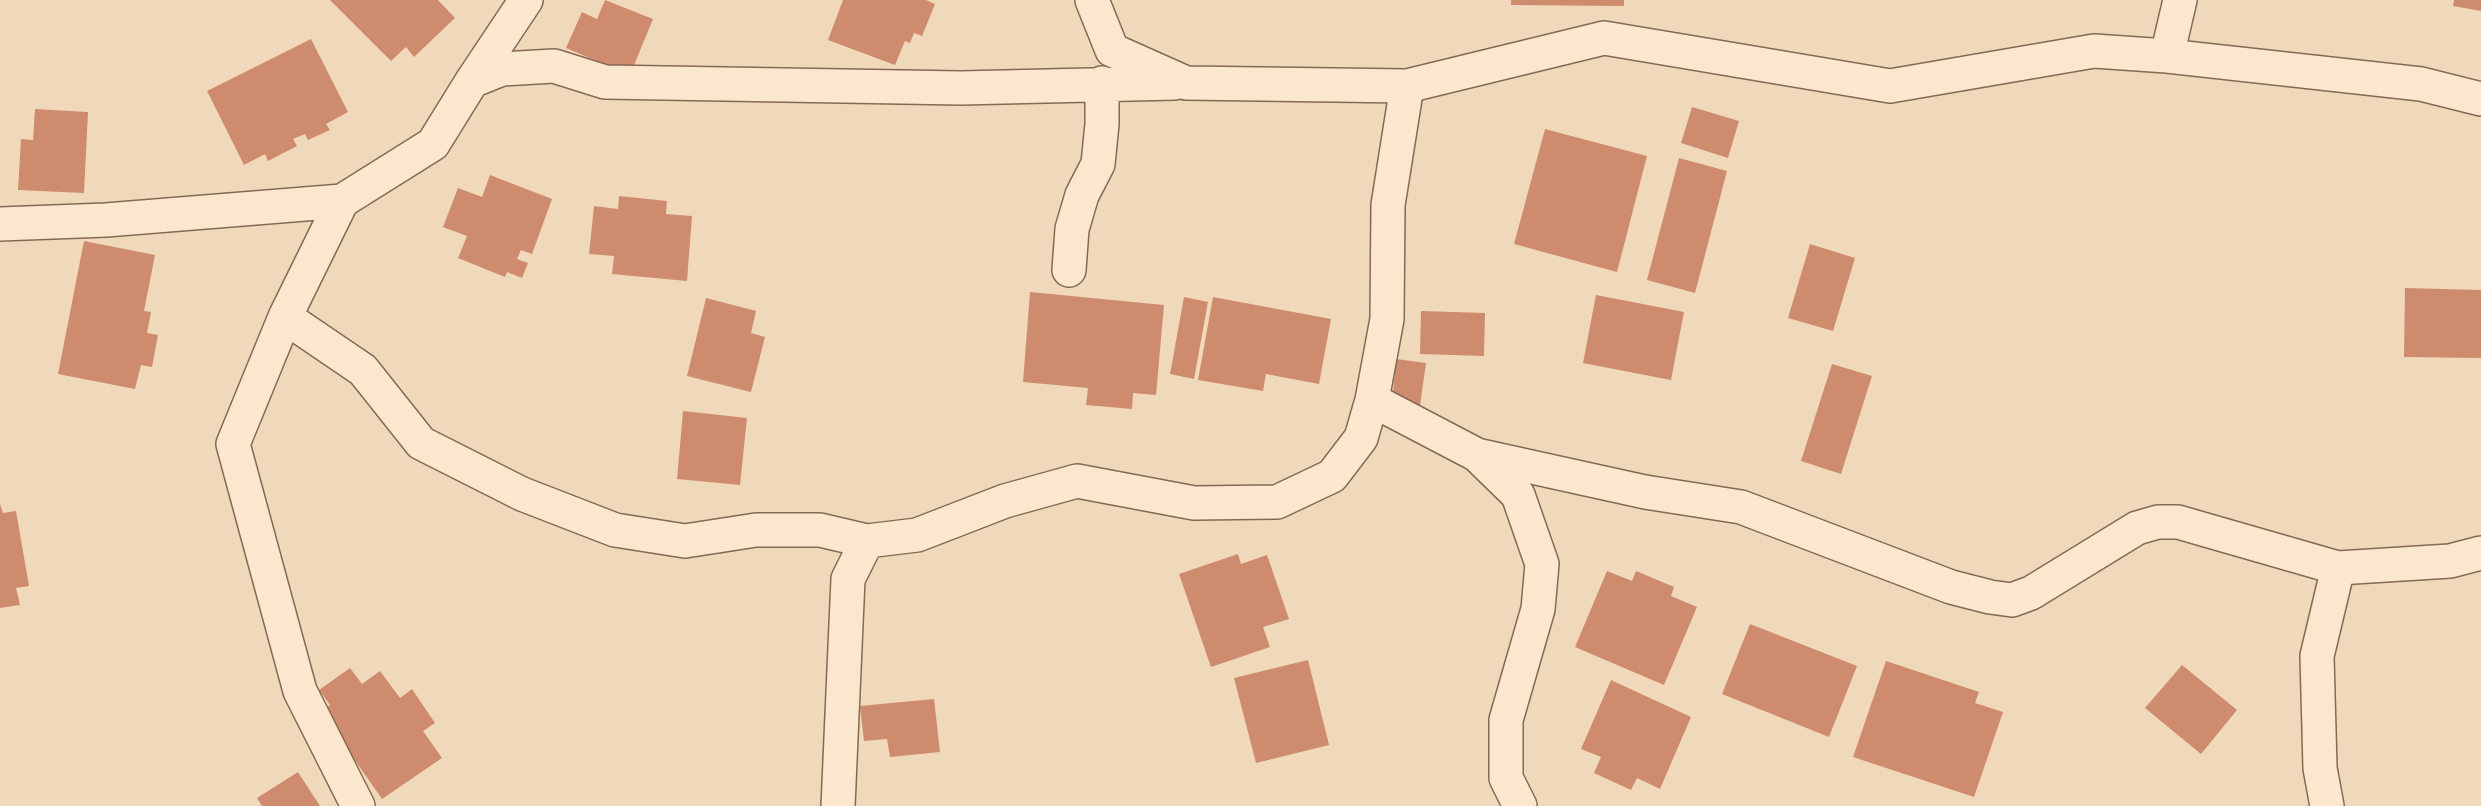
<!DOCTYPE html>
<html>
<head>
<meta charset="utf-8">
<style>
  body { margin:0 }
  canvas { display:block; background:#efd9ba }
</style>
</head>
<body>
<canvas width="2481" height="806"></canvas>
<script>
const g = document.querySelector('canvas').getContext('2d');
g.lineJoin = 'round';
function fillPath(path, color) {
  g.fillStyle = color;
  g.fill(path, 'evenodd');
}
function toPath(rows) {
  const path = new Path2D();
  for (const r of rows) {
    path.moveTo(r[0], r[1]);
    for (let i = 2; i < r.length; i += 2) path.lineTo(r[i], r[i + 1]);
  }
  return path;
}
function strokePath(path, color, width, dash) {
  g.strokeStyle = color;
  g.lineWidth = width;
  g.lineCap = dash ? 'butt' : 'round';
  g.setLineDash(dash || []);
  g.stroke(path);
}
fillPath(toPath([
  [330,0,438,0,455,18,414,57,406,47,391,61],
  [605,0,653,19,630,75,566,48,582,12,597,19],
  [843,0,926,0,935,4,922,36,914,33,910,43,905,41,895,65,828,40],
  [1511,0,1624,0,1624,6,1511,5],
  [2454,0,2481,0,2481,11,2453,6],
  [311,39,348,112,326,124,330,130,308,140,305,134,293,139,297,146,268,161,265,154,244,165,207,91],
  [1692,107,1739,121,1728,158,1681,143],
  [35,109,88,112,84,193,18,190,21,139,33,140],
  [1545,129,1647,156,1617,272,1514,244],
  [1679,158,1727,171,1695,293,1647,280],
  [490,175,552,199,532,254,521,250,517,259,528,263,522,278,507,272,505,277,458,258,467,236,443,227,458,188,482,197],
  [619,196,667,201,666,214,692,216,687,281,612,274,614,256,589,254,594,206,618,209],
  [84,241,155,255,144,311,151,312,147,333,158,335,152,367,141,365,135,389,58,374],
  [1810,244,1855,258,1833,331,1788,318],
  [2405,288,2481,290,2481,358,2404,357],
  [1030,292,1164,305,1156,395,1133,393,1132,409,1086,405,1088,388,1023,382],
  [1596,295,1684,312,1671,380,1583,363],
  [1184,297,1208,302,1194,379,1170,374],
  [1213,297,1331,319,1319,384,1266,374,1263,391,1198,380],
  [706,298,756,311,751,333,765,337,751,392,687,376],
  [1421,311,1485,313,1484,356,1420,354],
  [1396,359,1426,363,1419,413,1393,393],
  [1832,364,1872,376,1841,474,1801,461],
  [683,411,747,418,740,485,677,479],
  [0,504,3,513,16,511,29,586,16,588,20,605,0,608],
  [1238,554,1241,564,1267,555,1289,619,1263,627,1270,647,1211,667,1179,574],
  [1607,571,1632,581,1636,571,1674,587,1671,596,1697,607,1664,685,1575,647],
  [1750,624,1857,666,1829,737,1722,694],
  [1308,660,1329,745,1256,763,1234,678],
  [1886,661,1979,692,1975,703,2003,712,1974,797,1853,757],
  [2182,665,2237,710,2201,754,2145,708],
  [350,668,362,684,380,671,400,698,412,689,435,723,423,731,442,758,382,799,321,712,330,705,319,690],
  [1611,680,1691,717,1660,789,1637,778,1631,790,1594,773,1601,757,1581,749],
  [934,699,940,752,890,757,887,739,864,741,860,706],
  [298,772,320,806,262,806,257,798]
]), '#cf8b6e');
const minor = toPath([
  [1092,0,1112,50,1186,83,1407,86,1604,38,1890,86,2094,51,2167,56,2421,84,2481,99],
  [2167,56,2180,0],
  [472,81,526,0],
  [342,201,285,317,233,444,300,691,358,806],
  [0,224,106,220,342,201,433,144,472,81,502,69,554,66,605,82,961,88,1175,83],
  [1069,270,1072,229,1082,195,1098,164,1102,124,1102,83],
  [285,317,363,370,421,443,522,494,615,530,685,541,756,530,820,530,867,541,917,535,1005,501,1077,481,1194,503,1277,502,1332,476,1361,438,1372,400,1387,319,1388,205,1407,86],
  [1372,400,1477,455,1645,492,1741,507,1951,587,1990,597,2012,600,2031,593,2137,528,2158,522,2178,522,2338,568,2450,561,2481,553],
  [1477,455,1518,495,1542,564,1538,609,1506,720,1506,778,1520,806],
  [838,806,848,579,867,541],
  [2327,806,2320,768,2317,656,2338,568]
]);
strokePath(minor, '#866954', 36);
strokePath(minor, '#fae7cd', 33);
</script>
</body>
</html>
